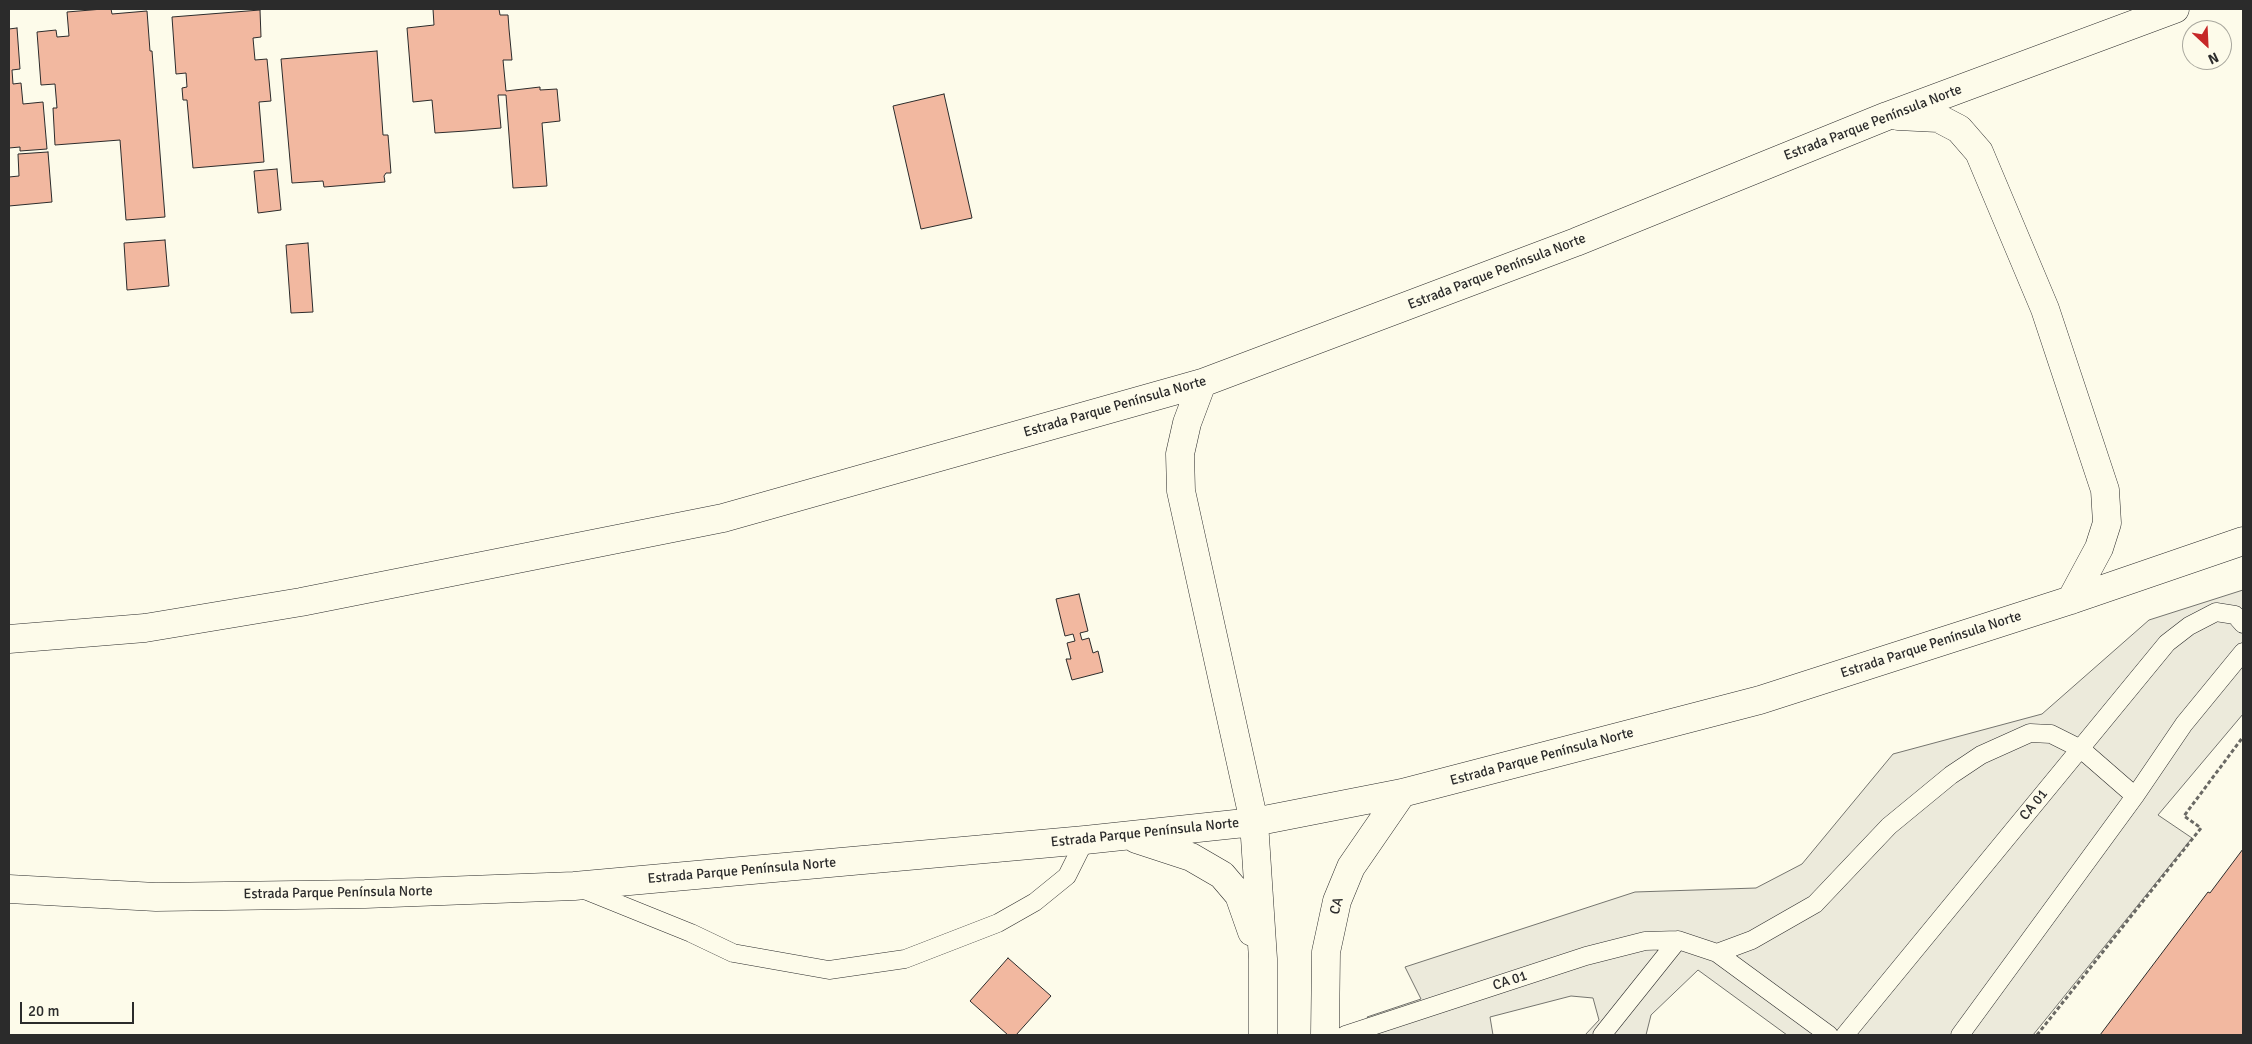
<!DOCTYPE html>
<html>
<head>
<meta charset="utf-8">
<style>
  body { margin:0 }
  #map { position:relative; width:2252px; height:1044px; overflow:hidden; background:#fdfbea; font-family:Signika,sans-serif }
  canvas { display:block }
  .frame { position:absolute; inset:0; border:10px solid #2b2b2b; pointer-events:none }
  .north { position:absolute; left:2182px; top:20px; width:50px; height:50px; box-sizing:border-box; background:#fdfbea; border:1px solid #a9a89e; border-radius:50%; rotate:155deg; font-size:14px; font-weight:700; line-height:20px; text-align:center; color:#2b2b2b }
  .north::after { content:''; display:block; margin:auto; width:18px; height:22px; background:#c62828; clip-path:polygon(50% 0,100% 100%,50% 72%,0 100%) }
  .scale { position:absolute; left:20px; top:1002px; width:114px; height:22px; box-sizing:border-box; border:2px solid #2b2b2b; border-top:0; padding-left:6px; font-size:15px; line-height:18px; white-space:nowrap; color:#2b2b2b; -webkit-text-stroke:4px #fdfbea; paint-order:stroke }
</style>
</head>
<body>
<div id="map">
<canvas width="2252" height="1044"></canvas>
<div class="frame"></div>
<div class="north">N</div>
<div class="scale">20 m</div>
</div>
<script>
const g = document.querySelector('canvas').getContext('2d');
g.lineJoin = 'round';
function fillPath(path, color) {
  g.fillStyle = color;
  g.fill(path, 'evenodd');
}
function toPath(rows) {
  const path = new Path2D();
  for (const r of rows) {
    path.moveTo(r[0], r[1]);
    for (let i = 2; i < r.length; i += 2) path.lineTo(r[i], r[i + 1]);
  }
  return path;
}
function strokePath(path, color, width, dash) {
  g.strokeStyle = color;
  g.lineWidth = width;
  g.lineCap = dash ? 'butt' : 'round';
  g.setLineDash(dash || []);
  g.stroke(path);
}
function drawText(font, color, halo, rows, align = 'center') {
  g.font = font + ' Signika,sans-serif';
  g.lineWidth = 4;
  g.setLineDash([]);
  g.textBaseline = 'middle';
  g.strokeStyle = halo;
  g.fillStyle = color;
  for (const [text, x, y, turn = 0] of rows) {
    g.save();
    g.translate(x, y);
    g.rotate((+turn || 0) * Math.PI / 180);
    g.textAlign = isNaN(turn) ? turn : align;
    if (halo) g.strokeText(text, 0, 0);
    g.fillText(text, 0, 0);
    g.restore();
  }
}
const parking = toPath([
  [2243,590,2243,714,2158,815,2192,838,2033,1035,1787,1035,1698,970,1651,1015,1646,1035,1585,1035,1599,1020,1593,998,1571,996,1490,1017,1493,1035,1377,1035,1367,1017,1421,999,1405,967,1635,892,1756,888,1802,864,1893,754,2042,714,2149,620,2243,590]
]);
fillPath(parking, '#eceadb');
strokePath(parking, '#74746e', 1);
const building = toPath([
  [103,9,111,9,112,14,147,11,150,51,152,51,165,217,126,220,120,140,55,145,53,108,57,108,55,84,41,85,37,32,56,30,57,37,69,36,67,12,103,9],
  [433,9,499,9,500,15,508,15,509,29,512,60,503,60,506,91,540,87,540,90,557,89,560,121,542,123,547,186,513,188,506,95,498,95,501,128,466,131,435,133,432,100,413,102,407,28,434,25,433,9],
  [260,10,261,37,253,38,255,60,267,59,271,101,259,102,264,162,193,168,187,100,183,100,182,88,187,87,186,73,176,74,172,17,260,10],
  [17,28,20,69,12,70,13,84,21,83,23,104,43,102,47,149,20,151,20,147,9,148,9,29,17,28],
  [377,51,383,135,388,135,391,173,386,173,384,176,385,182,324,187,323,181,292,183,281,59,377,51],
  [944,94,972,218,921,229,893,106,944,94],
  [48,152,52,202,9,206,9,177,19,176,18,154,48,152],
  [277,169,281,210,258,213,254,171,277,169],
  [165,240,169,286,127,290,124,243,165,240],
  [308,243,313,312,291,313,286,245,308,243],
  [1079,594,1088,631,1080,633,1082,640,1089,638,1093,653,1098,651,1103,672,1072,680,1066,659,1071,659,1067,643,1075,641,1073,634,1065,636,1056,599,1079,594],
  [2243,849,2243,1035,2100,1035,2208,892,2210,893,2243,849],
  [1008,958,1051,996,1016,1035,1008,1035,970,1001,1008,958]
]);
fillPath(building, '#f2b8a0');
strokePath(building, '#2b2b2b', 1);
const lane = toPath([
  [582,889,691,933,733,953,829,970,905,959,998,923,1035,902,1067,876,1085,840],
  [1717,953,1752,940,1815,904,1889,826,1951,775,1981,755,2030,733,2051,734,2081,749,2135,796],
  [1345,1035,1586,956,1645,941,1678,940,1717,953,1829,1035],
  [1602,1035,1678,940],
  [1845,1035,2167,643,2189,626,2216,612,2235,615,2243,624],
  [1960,1035,2135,796,2184,724,2243,652]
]);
const secondary = toPath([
  [1898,116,1938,118,1959,129,1979,152,2045,309,2105,490,2107,523,2099,548,2071,600],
  [1202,383,1187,423,1180,454,1181,491,1254,822,1263,959,1263,1035],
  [9,639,145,628,301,602,723,518,1202,383,1576,242,1887,116,2175,9],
  [1136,839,1191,857,1222,875,1239,895,1252,932],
  [9,889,156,897,365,894,574,886,1085,840,1254,822,1402,793,1760,700,2071,600,2243,541],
  [1325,1035,1326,952,1337,901,1351,867,1402,793]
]);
strokePath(lane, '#2b2b2b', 19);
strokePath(secondary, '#2b2b2b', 29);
strokePath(toPath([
  [2037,1035,2201,828,2184,816,2243,737]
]), '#6a6964', 3, [4, 2.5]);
strokePath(lane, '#fdfbea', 18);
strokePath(secondary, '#fdfbea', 28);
drawText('14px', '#2b2b2b', '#fdfbea', [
  ["Estrada Parque Península Norte",1873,123,-21],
  ["Estrada Parque Península Norte",1497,272,-21],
  ["Estrada Parque Península Norte",1115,407,-16],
  ["Estrada Parque Península Norte",1931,645,-18],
  ["Estrada Parque Península Norte",1542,757,-15],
  ["CA 01",2034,805,-51],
  ["Estrada Parque Península Norte",1145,833,-6],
  ["Estrada Parque Península Norte",742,871,-5],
  ["Estrada Parque Península Norte",338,893,-1],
  ["CA",1337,906,-74],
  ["CA 01",1510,981,-18]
]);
</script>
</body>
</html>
